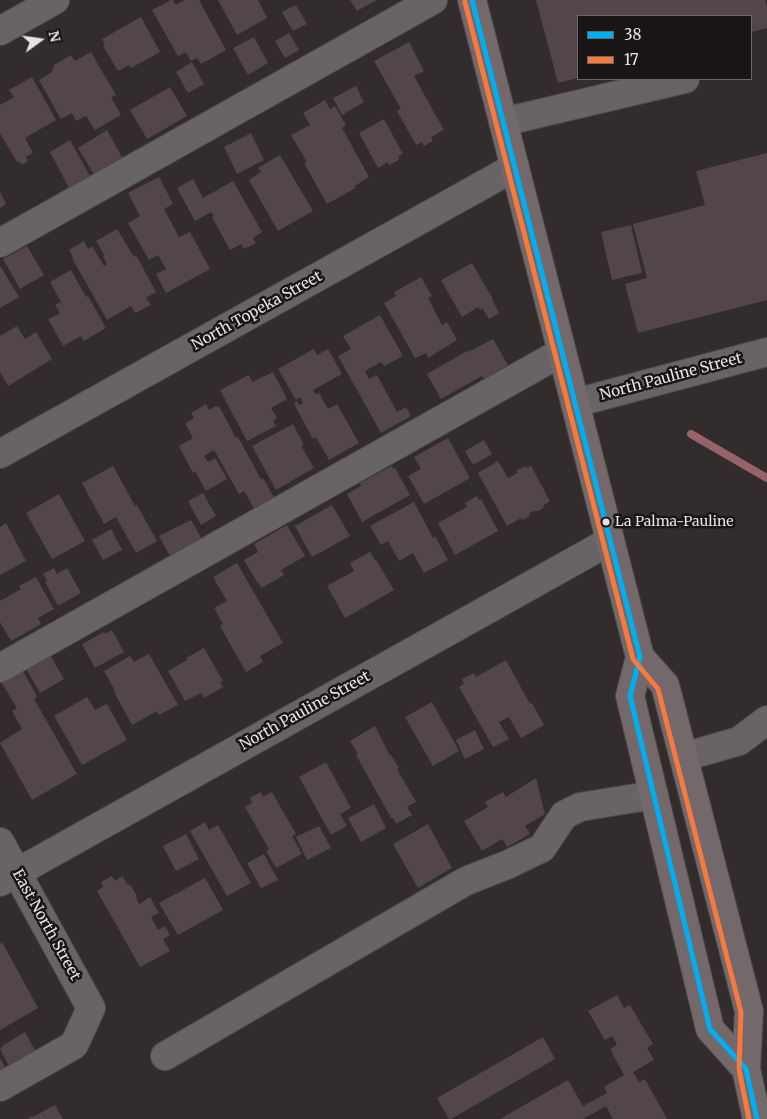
<!DOCTYPE html>
<html>
<head>
<meta charset="utf-8">
<style>
  body { margin:0 }
  #map { position:relative; width:767px; height:1119px; overflow:hidden; background:#322c2d; font-family:Merriweather,serif }
  canvas { display:block }
  .legend { position:absolute; left:577px; top:15px; width:175px; height:65px; box-sizing:border-box; background:#191415; border:1px solid #6c6667; margin:0; padding:6px 9px; list-style:none; font-size:15px; color:#e9e2e2 }
  .legend li { display:flex; align-items:center; gap:10px; height:25px }
  .legend b { width:25px; border:1px solid #6c6667 }
  .north { position:absolute; left:15px; top:15px; width:50px; height:50px; -webkit-text-stroke:4px #191415; paint-order:stroke; rotate:76deg; font-size:14px; font-weight:700; line-height:20px; text-align:center; color:#e9e2e2 }
  .north::after { content:''; display:block; margin:auto; width:18px; height:22px; background:#e9e2e2; clip-path:polygon(50% 0,100% 100%,50% 72%,0 100%) }
</style>
</head>
<body>
<div id="map">
<canvas width="767" height="1119"></canvas>
<ul class="legend">
<li><b style="height:6px;background:#00aff2"></b>38</li>
<li><b style="height:6px;background:#f6793e"></b>17</li>
</ul>
<div class="north">N</div>
</div>
<script>
const g = document.querySelector('canvas').getContext('2d');
g.lineJoin = 'round';
function toPath(rows) {
  const path = new Path2D();
  for (const r of rows) {
    path.moveTo(r[0], r[1]);
    for (let i = 2; i < r.length; i += 2) path.lineTo(r[i], r[i + 1]);
  }
  return path;
}
function strokePath(path, color, width, dash) {
  g.strokeStyle = color;
  g.lineWidth = width;
  g.lineCap = dash ? 'butt' : 'round';
  g.setLineDash(dash || []);
  g.stroke(path);
}
function fillPath(path, color) {
  g.fillStyle = color;
  g.fill(path, 'evenodd');
}
function drawText(font, color, halo, rows, align = 'center') {
  g.font = font + ' Merriweather,serif';
  g.lineWidth = 5;
  g.setLineDash([]);
  g.textBaseline = 'middle';
  g.strokeStyle = halo;
  g.fillStyle = color;
  for (const [text, x, y, turn = 0] of rows) {
    g.save();
    g.translate(x, y);
    g.rotate((+turn || 0) * Math.PI / 180);
    g.textAlign = isNaN(turn) ? turn : align;
    if (halo) g.strokeText(text, 0, 0);
    g.fillText(text, 0, 0);
    g.restore();
  }
}
strokePath(toPath([
  [691,434,767,478]
]), '#976269', 8);
fillPath(toPath([
  [171,0,173,0,176,5,185,0,199,0,226,50,201,64,197,58,191,61,186,52,178,56,152,10],
  [218,0,258,0,267,18,237,35],
  [350,0,377,0,357,11],
  [536,0,765,0,767,6,767,28,751,32,751,16,578,16,578,78,558,83],
  [296,5,307,24,293,31,282,12],
  [141,17,160,52,131,68,129,65,118,71,103,46,105,45,102,39],
  [289,33,299,50,285,58,275,41],
  [254,37,268,63,248,75,233,48],
  [409,42,424,71,414,76,444,130,431,137,433,141,424,146,422,142,416,145,397,111,401,109,374,61],
  [91,52,116,95,111,97,121,115,95,130,86,116,76,121,72,113,61,119,39,80,52,72,54,65,71,55,75,61],
  [192,62,204,84,188,93,176,72],
  [32,77,56,120,25,138,33,153,26,157,28,161,22,165,19,161,17,162,0,133,0,105,14,97,9,90],
  [356,86,364,102,342,115,333,98],
  [170,87,187,116,147,139,130,110],
  [325,100,330,109,335,106,346,125,342,128,369,177,355,186,356,188,327,204,304,163,307,162,291,135,310,125,303,113],
  [384,119,403,154,398,156,399,160,389,165,388,162,378,168,359,133],
  [107,130,124,161,96,178,78,148],
  [251,133,264,160,237,174,224,147],
  [70,140,90,176,69,188,50,152],
  [767,153,767,300,638,333,625,284,647,278,633,224,705,205,696,171],
  [280,155,313,211,278,231,249,180,261,172,258,168],
  [159,177,173,204,164,209,179,237,190,232,210,269,166,293,156,274,166,269,158,255,149,260,128,223,140,216,128,193],
  [193,179,203,198,233,181,262,232,253,238,256,243,244,249,241,244,230,250,212,217,214,216,211,212,195,221,177,188],
  [0,192,6,204,0,208],
  [631,225,642,273,612,280,601,232],
  [117,229,134,257,136,255,156,292,146,298,151,305,135,313,131,306,107,320,72,258,73,257,69,250,84,241,88,249,92,246,104,266,107,264,103,256,105,256,96,241],
  [27,246,44,275,20,289,3,259],
  [472,263,493,299,492,299,499,313,489,319,482,308,480,310,478,307,462,317,441,280],
  [1,267,19,297,0,308,0,268],
  [71,270,86,297,88,296,106,328,84,341,81,336,63,346,48,319,60,313,55,305,61,302,50,282],
  [421,277,432,296,428,298,442,325,447,322,457,340,428,358,426,353,415,358,384,303,396,296,394,292],
  [380,315,403,356,384,366,381,362,365,371,369,379,377,375,397,412,406,407,411,416,381,433,338,356,351,349,343,336],
  [17,326,25,339,36,332,52,359,8,386,0,372,0,336],
  [493,339,508,365,484,379,482,376,441,399,427,374,467,351,468,352],
  [314,349,317,355,328,349,342,374,313,390,315,394,319,393,328,409,337,404,359,443,329,460,316,437,313,439,294,404,297,401,299,405,303,403,300,397,296,400,278,369],
  [273,372,287,399,271,408,277,418,273,421,276,426,247,441,220,390,249,375,252,382],
  [206,404,209,410,216,406,217,407,219,406,236,438,238,437,261,479,263,478,276,501,256,512,244,491,239,494,214,450,204,456,208,462,215,458,227,479,206,491,195,471,193,473,179,446,193,438,186,425,186,423,194,418,191,413],
  [293,424,304,445,301,446,314,468,276,490,252,446],
  [448,438,470,478,424,504,408,476,421,469,414,457],
  [484,440,492,454,473,465,465,451],
  [498,461,508,478,518,473,516,471,525,466,527,468,531,466,550,501,544,505,542,509,538,511,534,511,529,513,530,516,522,520,521,518,507,526,478,473],
  [113,466,135,506,137,505,157,541,136,553,116,517,104,524,82,483],
  [392,466,393,469,395,468,410,495,362,522,347,494,361,486,360,483],
  [203,493,216,516,201,525,188,501],
  [59,494,85,541,52,559,26,513],
  [477,496,479,500,481,499,498,531,455,555,438,523,467,507,465,503],
  [414,502,433,538,435,536,448,560,424,573,413,553,399,561,388,541,381,545,370,526],
  [332,505,350,536,312,557,295,526],
  [191,520,203,541,172,560,159,536],
  [6,523,26,561,0,575,0,527],
  [287,525,305,556,281,570,284,575,262,588,257,582,244,560,258,552,254,544],
  [111,529,122,550,103,560,92,540],
  [370,552,375,560,376,560,394,590,345,618,327,586,354,571,350,563],
  [237,563,283,643,260,656,263,662,246,672,220,626,223,624,214,608,227,601,213,577],
  [54,568,57,574,67,568,81,593,58,606,45,582,47,581,43,574],
  [36,577,54,609,38,618,41,624,11,641,0,622,0,601,21,589,19,586],
  [112,630,124,652,95,668,82,644,104,632,105,634],
  [204,648,223,681,220,682,223,687,204,698,201,693,185,701,168,671,187,660,186,658],
  [149,654,178,705,159,715,157,711,132,725,114,692,115,691,104,671,130,656,134,662],
  [50,655,64,679,40,693,26,668],
  [506,660,530,704,532,703,544,725,521,738,509,717,499,722,509,739,493,747,459,687,464,684,462,679,474,673,476,677],
  [21,668,37,696,34,699,77,774,32,800,0,743,22,729,12,711,17,708,0,680],
  [87,697,95,710,107,704,127,740,82,765,54,716],
  [432,702,459,751,433,766,405,717],
  [375,726,390,756,391,755,399,768,397,769,416,802,407,807,412,815,396,824,393,818,391,818,356,755,358,754,350,741],
  [475,730,484,749,465,759,456,740],
  [326,762,351,808,340,814,347,826,331,835,299,777],
  [536,778,545,814,525,826,530,834,507,847,502,839,482,851,464,821,488,807,485,802,503,792,506,797],
  [261,792,263,797,272,792,296,834,292,836,302,854,276,868,266,851,269,849,245,807,252,803,250,798],
  [374,804,386,828,361,842,348,818],
  [205,822,209,830,218,825,251,883,227,896,190,831],
  [428,824,452,868,418,888,393,844],
  [319,826,331,848,307,860,296,837],
  [186,834,199,859,176,871,163,846],
  [264,854,278,880,261,888,247,863],
  [112,876,115,881,122,876,128,885,130,884,137,896,136,897,139,904,150,897,159,913,151,917,158,930,165,926,170,935,163,939,170,951,140,967,97,891,103,887,101,882],
  [205,878,223,910,178,935,159,903],
  [2,942,38,1008,0,1030,0,944],
  [617,995,624,1008,630,1005,653,1044,647,1048,654,1060,633,1072,639,1082,645,1079,667,1119,613,1119,606,1106,583,1119,500,1119,568,1080,583,1106,607,1093,604,1087,624,1075,610,1049,617,1045,612,1036,605,1040,588,1011],
  [25,1032,38,1056,11,1070,0,1049,2,1047,2,1046],
  [543,1037,555,1059,451,1119,449,1119,437,1098],
  [0,1058,7,1071,0,1081],
  [55,1105,63,1119,27,1119,32,1116,33,1117]
]), '#524648');
const minor = toPath([
  [0,31,55,0],
  [503,122,685,79],
  [0,243,433,0],
  [575,403,767,352],
  [0,454,515,167],
  [0,668,562,352],
  [684,757,739,741,767,720],
  [0,842,91,1008,74,1045,0,1087],
  [0,882,610,541],
  [165,1056,466,881,509,864,542,848,564,815,580,807,654,795]
]);
const major = toPath([
  [472,0,640,657,665,685,749,1011,746,1069,757,1119],
  [640,657,630,696,710,1029,746,1069]
]);
strokePath(minor, '#4f4b4b', 30);
strokePath(major, '#4f4b4b', 30);
strokePath(minor, '#686364', 28);
strokePath(major, '#73686a', 28);
strokePath(toPath([
  [472,0,640,657,630,696,710,1029,746,1069,757,1119]
]), '#00aff2', 5);
strokePath(toPath([
  [465,2,633,659,658,689,741,1012,739,1069,749,1119]
]), '#f6793e', 5);
for (const [x, y, r, color] of [
  [606,522,4.5,"#e9e2e2"]
]) {
  const dot = new Path2D();
  dot.arc(x, y, r, 0, 2 * Math.PI);
  g.fillStyle = color;
  g.fill(dot);
  strokePath(dot, '#191415', 2);
}
drawText('14px', '#e9e2e2', '#191415', [
  ["La Palma-Pauline",615,522]
], 'left');
drawText('15px', '#e9e2e2', '#191415', [
  ["North Topeka Street",257,311,-29],
  ["North Pauline Street",671,377,-15],
  ["North Pauline Street",305,711,-29],
  ["East North Street",46,925,61]
]);
</script>
</body>
</html>
